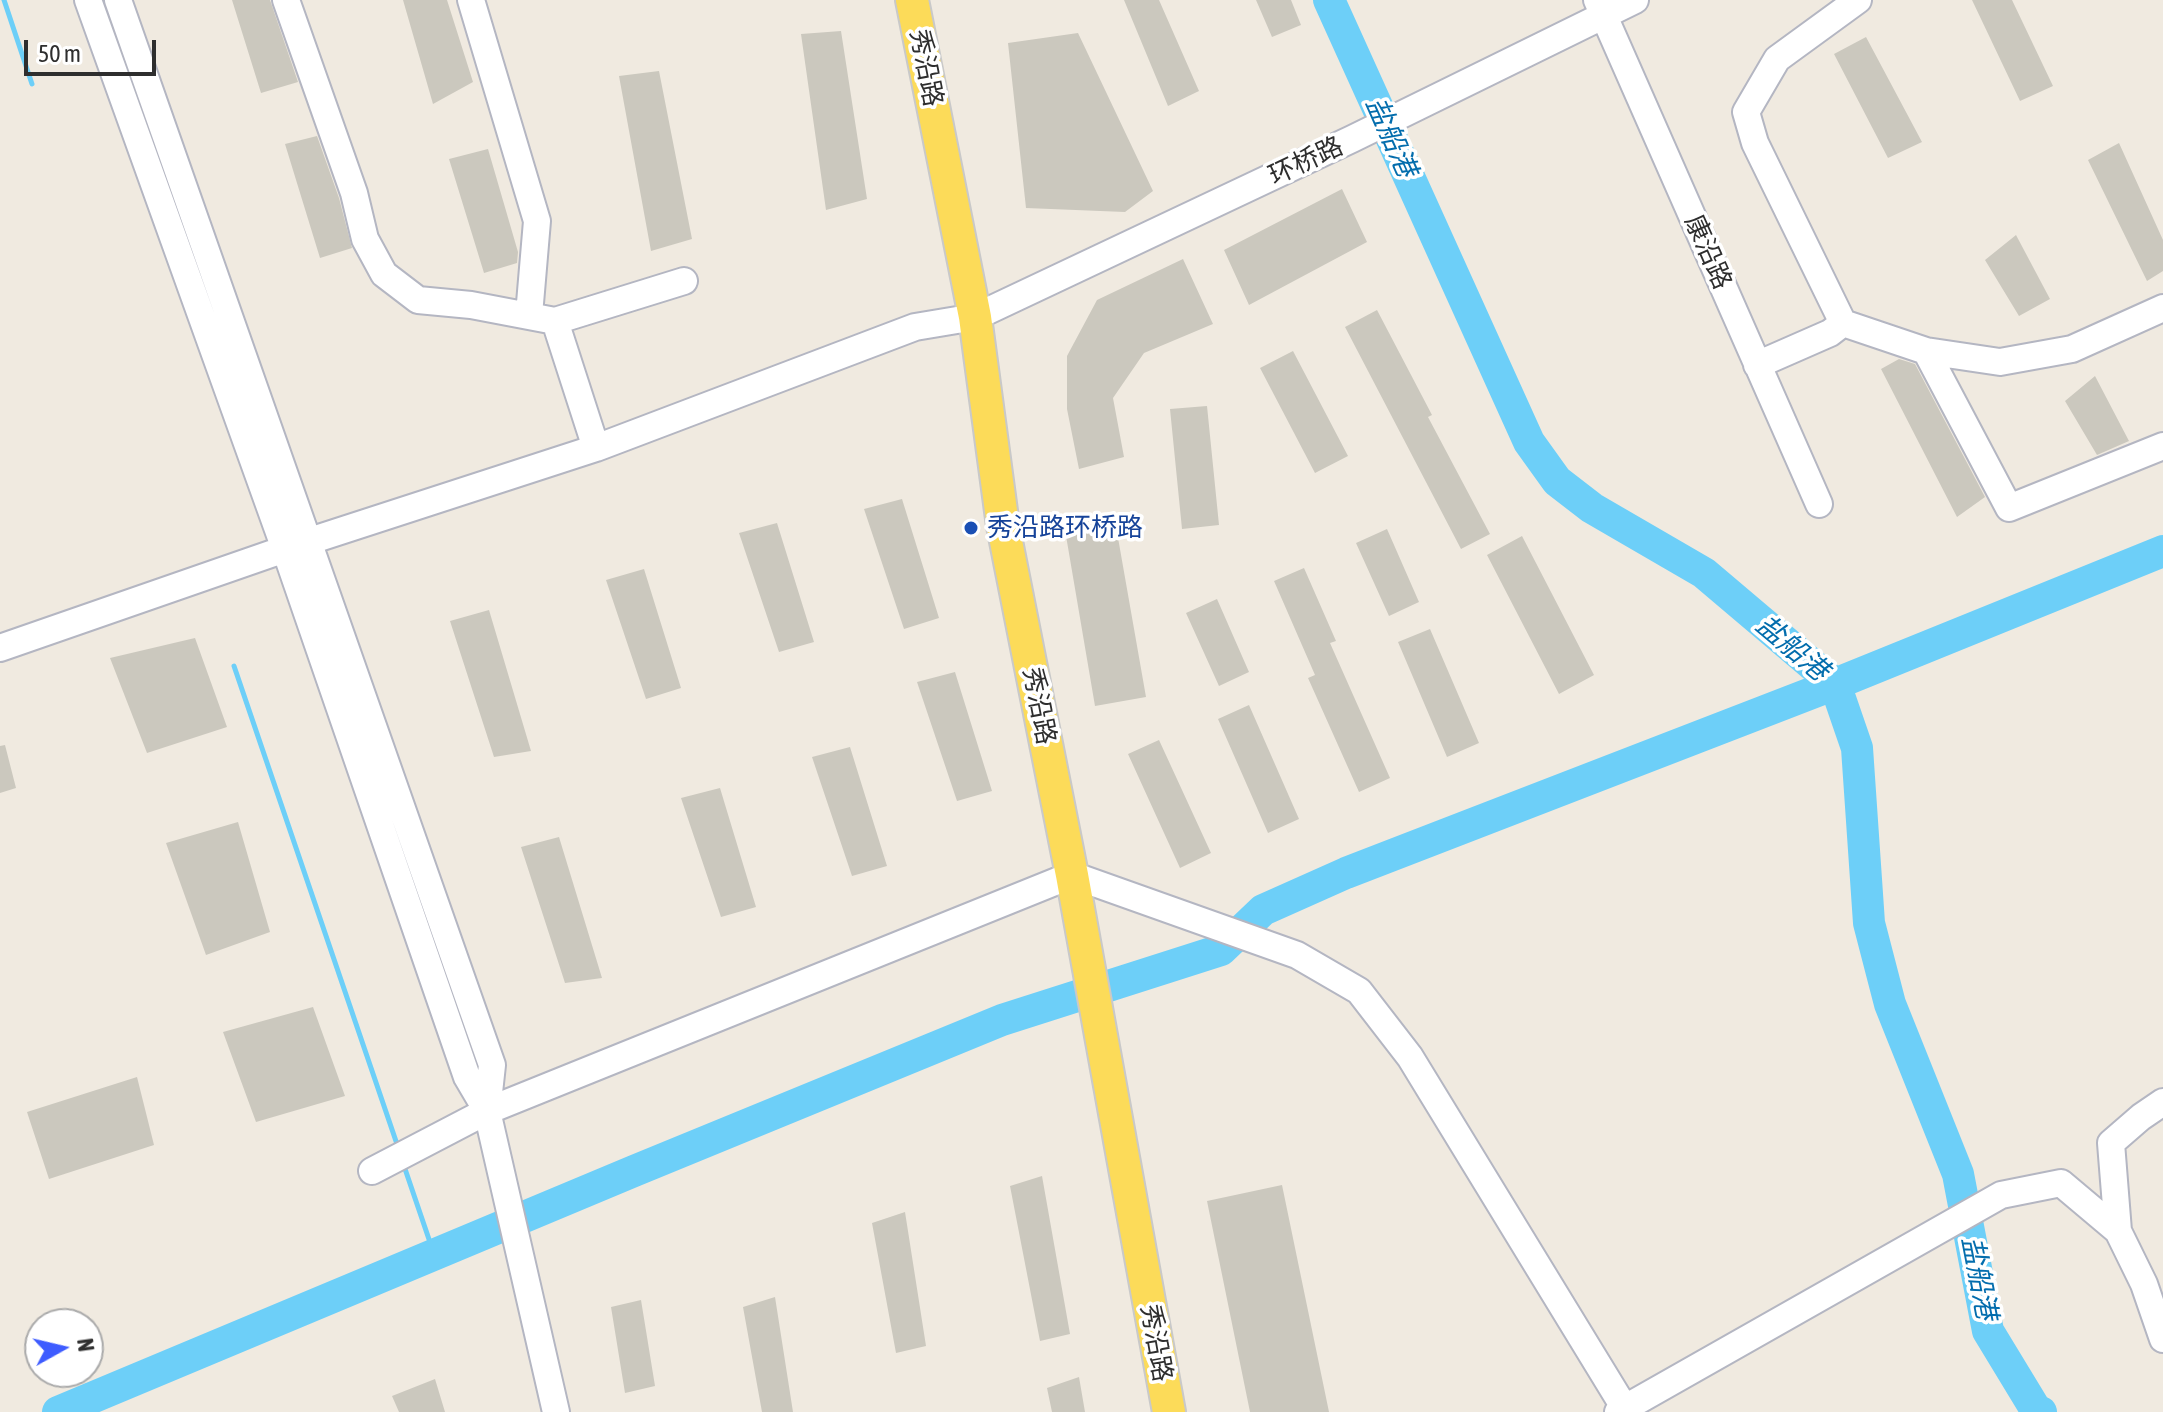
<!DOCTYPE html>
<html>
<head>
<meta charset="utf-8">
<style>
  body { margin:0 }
  #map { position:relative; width:2163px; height:1412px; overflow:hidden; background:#f0eae0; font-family:"Asap Condensed",sans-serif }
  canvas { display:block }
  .north { position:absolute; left:24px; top:1308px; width:80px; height:80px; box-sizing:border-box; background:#fff; border:2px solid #ababab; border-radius:50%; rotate:82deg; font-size:22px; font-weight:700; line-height:32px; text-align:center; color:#2e2e2e }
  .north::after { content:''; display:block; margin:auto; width:28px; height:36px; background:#3e5cff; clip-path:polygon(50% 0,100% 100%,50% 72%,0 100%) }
  .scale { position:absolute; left:24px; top:40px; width:132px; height:36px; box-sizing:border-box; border:4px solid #2e2e2e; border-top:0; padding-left:10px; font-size:24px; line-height:28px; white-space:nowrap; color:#2e2e2e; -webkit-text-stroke:6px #fff; paint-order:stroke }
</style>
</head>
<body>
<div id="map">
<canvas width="2163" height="1412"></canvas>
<div class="north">N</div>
<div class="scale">50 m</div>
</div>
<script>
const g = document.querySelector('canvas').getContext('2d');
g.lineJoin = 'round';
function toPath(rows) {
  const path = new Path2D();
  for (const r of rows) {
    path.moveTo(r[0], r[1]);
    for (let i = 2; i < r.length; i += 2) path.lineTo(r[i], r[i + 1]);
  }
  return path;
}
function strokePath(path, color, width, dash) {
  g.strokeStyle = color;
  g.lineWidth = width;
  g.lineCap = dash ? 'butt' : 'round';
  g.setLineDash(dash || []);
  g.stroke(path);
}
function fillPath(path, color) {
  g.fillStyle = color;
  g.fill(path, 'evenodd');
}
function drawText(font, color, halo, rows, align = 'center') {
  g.font = font + ' "Asap Condensed","Noto Sans SC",sans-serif';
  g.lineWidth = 7;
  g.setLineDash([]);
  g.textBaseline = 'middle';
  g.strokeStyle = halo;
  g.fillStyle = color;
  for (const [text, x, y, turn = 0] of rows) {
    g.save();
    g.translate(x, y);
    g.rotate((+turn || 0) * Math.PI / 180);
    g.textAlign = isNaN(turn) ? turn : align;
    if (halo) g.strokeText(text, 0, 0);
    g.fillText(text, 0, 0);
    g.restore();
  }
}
strokePath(toPath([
  [4,0,32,84],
  [234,666,399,1150],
  [403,1163,434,1254]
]), '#6dcff8', 5);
strokePath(toPath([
  [1329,0,1529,442,1557,481,1592,508,1704,573,1835,684,1857,748,1869,923,1890,1004,1958,1174,1988,1331,2036,1410,2041,1412],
  [58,1412,634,1171,1002,1020,1221,950,1263,910,1346,873,1835,684,2163,551]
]), '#6dcff8', 32);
fillPath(toPath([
  [232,0,270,0,298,82,261,93],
  [403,0,447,0,473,82,433,104],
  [1124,0,1159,0,1199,91,1168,106],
  [1256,0,1291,0,1301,25,1272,37],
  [1972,0,2012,0,2053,86,2020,101],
  [841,31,867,199,826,210,801,34],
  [1078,33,1153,191,1125,212,1026,208,1008,43],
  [1866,37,1922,142,1888,158,1834,54],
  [659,71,692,239,651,251,619,76],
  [317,136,339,198,352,248,320,258,285,144],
  [2119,143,2163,240,2163,271,2147,281,2088,160],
  [488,149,518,252,517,263,484,273,449,159],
  [1342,189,1367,242,1249,305,1224,250],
  [2016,235,2050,299,2019,316,1985,260],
  [1183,259,1213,324,1144,353,1113,398,1124,457,1079,469,1067,409,1067,356,1097,300],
  [1377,310,1432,415,1428,417,1490,534,1461,549,1345,327],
  [1293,351,1348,456,1315,473,1260,368],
  [1899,359,1915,364,1985,497,1957,517,1881,369],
  [2095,376,2129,441,2097,455,2065,401],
  [1207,406,1219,525,1182,529,1170,409],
  [902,499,939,618,904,629,864,509],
  [1114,515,1146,697,1095,706,1064,524],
  [777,523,814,642,779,652,739,533],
  [1387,529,1419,602,1389,616,1356,543],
  [1522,536,1594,675,1559,694,1487,555],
  [1304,568,1336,641,1330,643,1390,778,1359,792,1308,678,1315,675,1274,581],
  [644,569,681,688,646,699,606,580],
  [1217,599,1249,672,1219,686,1186,613],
  [489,610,531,751,494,757,450,621],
  [1430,629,1479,743,1447,757,1398,642],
  [195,638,227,727,147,753,110,658],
  [955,672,992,791,957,801,917,682],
  [1249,705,1299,819,1268,833,1218,719],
  [1159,740,1211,853,1180,868,1128,754],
  [5,745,16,788,0,793,0,746],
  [850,747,887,866,852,876,812,757],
  [720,788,756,907,721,917,681,798],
  [238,822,270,932,206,955,166,843],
  [559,837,602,978,565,983,521,847],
  [313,1007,345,1096,256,1122,223,1032],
  [137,1077,154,1145,49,1179,27,1112],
  [1042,1176,1070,1334,1040,1341,1010,1186],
  [1282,1185,1329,1412,1250,1412,1207,1201],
  [905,1212,926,1346,896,1353,872,1223],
  [775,1297,793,1412,762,1412,743,1307],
  [641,1300,655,1386,625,1393,611,1307],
  [1079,1377,1085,1412,1052,1412,1047,1388],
  [435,1379,445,1412,399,1412,392,1396]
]), '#cbc8be');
const minor = toPath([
  [88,0,285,549,467,1077,487,1111,556,1412],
  [118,0,492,1065,487,1111],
  [286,0,354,193,365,239,384,274,418,300,471,305,555,321,684,281],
  [471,0,537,221,529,315],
  [1597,0,1819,504],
  [1858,0,1777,59,1746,112,1755,143,1843,323,1926,351,2000,362,2072,349,2163,308],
  [555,321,596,448],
  [1926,351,2009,508,2163,446],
  [1757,365,1830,333,1843,323],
  [0,648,285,549,596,448,915,327,975,317,1352,139,1635,0],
  [2163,1102,2141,1117,2111,1143,2118,1231,2144,1284,2163,1339],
  [372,1171,487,1111,1072,875,1297,955,1359,991,1410,1057,1627,1412],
  [1618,1412,2001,1195,2061,1183,2118,1231]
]);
const major = toPath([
  [912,0,975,317,1003,526,1072,875,1169,1412]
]);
strokePath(minor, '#b4b6c2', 30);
strokePath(major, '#c9c9c9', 36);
strokePath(minor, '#fff', 26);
strokePath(major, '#fcdb59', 32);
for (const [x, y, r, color] of [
  [971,528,8,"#1a4fb4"]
]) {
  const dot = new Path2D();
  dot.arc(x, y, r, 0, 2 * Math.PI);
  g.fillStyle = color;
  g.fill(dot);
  strokePath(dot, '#fff', 3);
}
drawText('26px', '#2e2e2e', '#fff', [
  ["秀沿路",926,68,79],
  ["环桥路",1306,161,-25],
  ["康沿路",1708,252,66],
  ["秀沿路",1039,706,79],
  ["秀沿路",1156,1343,80]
]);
drawText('26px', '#164399', '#fff', [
  ["秀沿路环桥路",987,528]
], 'left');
drawText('italic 28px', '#036dad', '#fff', [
  ["盐船港",1391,137,66],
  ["盐船港",1792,648,40],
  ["盐船港",1979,1278,79]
]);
</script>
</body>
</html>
